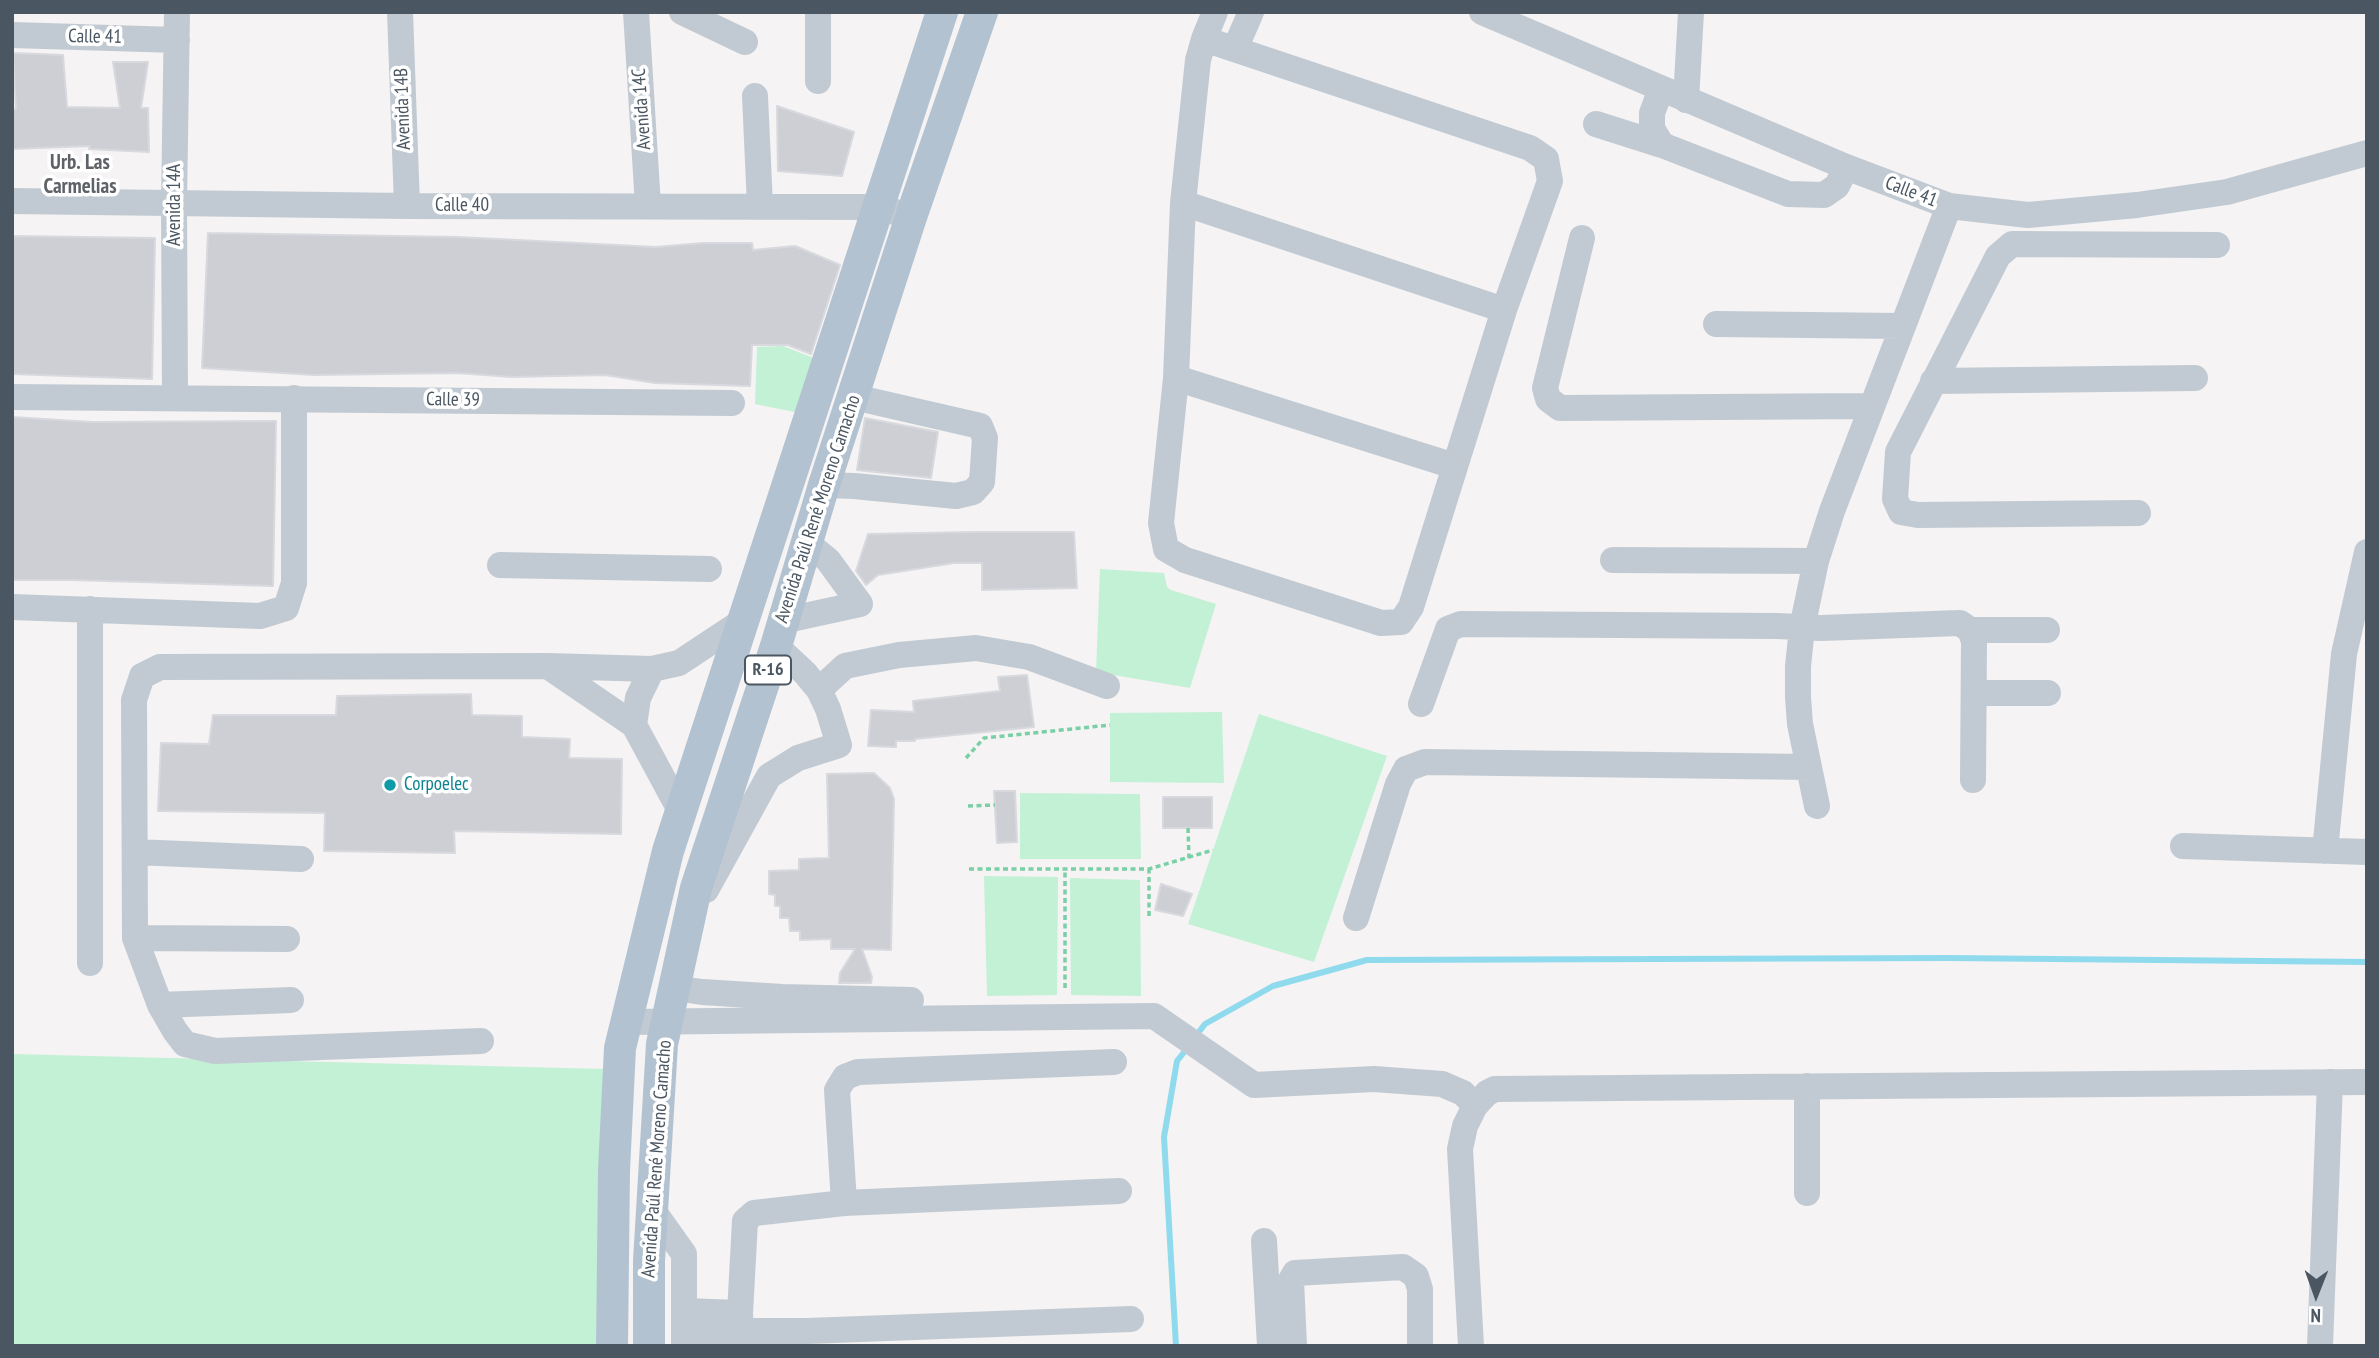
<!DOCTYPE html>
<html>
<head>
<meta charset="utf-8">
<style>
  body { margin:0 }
  #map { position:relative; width:2379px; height:1358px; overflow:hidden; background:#f5f3f3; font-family:"PT Sans Narrow",sans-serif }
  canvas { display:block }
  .frame { position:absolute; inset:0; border:14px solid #4a5661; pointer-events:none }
  .north { position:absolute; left:2281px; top:1260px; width:70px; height:70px; -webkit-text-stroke:5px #fff; paint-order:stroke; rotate:181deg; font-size:19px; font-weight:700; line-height:28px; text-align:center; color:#4a5661 }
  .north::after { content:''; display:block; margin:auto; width:24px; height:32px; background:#4a5661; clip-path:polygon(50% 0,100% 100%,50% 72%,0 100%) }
</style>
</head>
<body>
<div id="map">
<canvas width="2379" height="1358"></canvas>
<div class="frame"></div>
<div class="north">N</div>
</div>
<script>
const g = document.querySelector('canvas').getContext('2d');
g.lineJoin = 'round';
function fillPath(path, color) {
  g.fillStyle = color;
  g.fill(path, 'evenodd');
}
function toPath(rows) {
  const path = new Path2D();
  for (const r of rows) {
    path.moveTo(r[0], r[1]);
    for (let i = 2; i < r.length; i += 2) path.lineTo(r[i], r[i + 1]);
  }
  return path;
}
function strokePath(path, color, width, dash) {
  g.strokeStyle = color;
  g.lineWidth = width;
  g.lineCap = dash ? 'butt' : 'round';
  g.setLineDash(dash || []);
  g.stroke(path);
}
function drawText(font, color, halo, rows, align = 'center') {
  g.font = font + ' "PT Sans Narrow",sans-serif';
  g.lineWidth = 7;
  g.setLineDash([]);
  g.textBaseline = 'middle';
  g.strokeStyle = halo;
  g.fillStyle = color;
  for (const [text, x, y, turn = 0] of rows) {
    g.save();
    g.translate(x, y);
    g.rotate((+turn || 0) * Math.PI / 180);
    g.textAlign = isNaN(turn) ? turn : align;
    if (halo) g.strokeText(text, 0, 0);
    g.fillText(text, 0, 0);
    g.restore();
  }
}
fillPath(toPath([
  [783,346,816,359,799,413,755,404,757,347],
  [1100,569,1164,573,1167,587,1171,590,1216,604,1190,688,1096,672],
  [1222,712,1224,783,1110,782,1110,713],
  [1259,714,1387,756,1314,962,1188,924],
  [1020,793,1140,794,1141,859,1020,859],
  [984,876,1058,877,1057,995,987,996],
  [1070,878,1140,880,1141,996,1071,995],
  [12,1054,604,1069,596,1346,12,1346]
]), '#c3f1d5');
strokePath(toPath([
  [1195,1037,1205,1024,1273,986,1367,960,1949,958,2367,962],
  [1176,1346,1164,1137,1177,1061,1189,1046]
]), '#90daee', 6);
const building = toPath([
  [13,53,63,55,67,107,120,108,113,62,148,62,141,108,148,108,149,152,89,149,90,146,12,149,12,109,16,109,13,53],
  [777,106,854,132,842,176,778,171,777,106],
  [208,233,458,237,656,247,703,243,752,243,753,250,795,246,840,265,811,354,788,345,752,345,750,386,655,383,605,375,511,377,458,373,314,375,202,368,208,233],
  [12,236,155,238,152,379,12,374,12,236],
  [12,417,92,422,276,421,273,586,72,580,12,580,12,417],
  [865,418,938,432,931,478,857,470,865,418],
  [974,532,1074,532,1077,588,982,590,982,563,954,563,878,575,866,585,856,571,868,534,974,532],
  [1027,675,1034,727,915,739,915,741,896,741,896,747,868,746,871,710,914,712,913,701,1000,691,998,677,1027,675],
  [471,694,472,715,522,716,522,737,570,739,569,758,622,759,621,834,454,831,455,853,324,851,325,813,158,811,161,743,209,744,213,715,336,715,337,696,471,694],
  [874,773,890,788,894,799,891,950,862,949,872,977,871,983,839,983,840,973,855,949,831,949,831,939,800,940,800,931,790,931,789,918,780,918,780,906,775,906,775,895,769,894,769,871,799,870,799,859,829,858,827,774,874,773],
  [994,791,1015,791,1017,842,997,843,994,791],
  [1163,797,1212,797,1212,828,1163,828,1163,797],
  [1161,884,1192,894,1183,916,1155,910,1161,884]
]);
fillPath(building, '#cdcfd5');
strokePath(building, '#d7d9de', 2);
strokePath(toPath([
  [966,758,984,738,1110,725],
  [968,806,995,805],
  [1188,828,1189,858],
  [969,869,1149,869,1213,850],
  [1149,916,1149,869],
  [1065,988,1065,869]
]), '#7ad0a6', 3.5, [5, 3.5]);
strokePath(toPath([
  [400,12,407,206],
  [636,12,648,206],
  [682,12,745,42],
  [818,12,818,81],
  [1482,12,1846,167,1949,206,2028,215,2137,205,2227,192,2367,153],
  [12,35,177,40],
  [1204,39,1530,148,1546,159,1550,181,1504,310,1411,607,1401,622,1381,623,1185,560,1166,549,1161,523,1176,378,1183,203,1198,60,1204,39,1215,12],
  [1235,49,1251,12],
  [1661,89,1652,113,1652,129,1662,145],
  [755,96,760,206],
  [1686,100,1691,12],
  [1596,124,1662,145,1788,194,1824,195,1837,186,1846,167],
  [12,201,407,206,879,207,911,217],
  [1183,203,1504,310],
  [1582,238,1545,388,1548,399,1560,408,1872,406],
  [1716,324,1902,326],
  [1176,378,1454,466],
  [1933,381,2195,378],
  [12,397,732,403],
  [175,397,174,202,177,12],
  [824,485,854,486,956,496,973,492,982,482,985,438,980,426,854,397],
  [2138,513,1918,515,1901,512,1895,499,1898,452,1998,256,2012,244,2217,245],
  [1613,560,1816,561],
  [500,565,709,569],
  [12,607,260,616,286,608,294,583,294,398],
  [782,621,860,604,828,560,807,543],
  [1970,630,2047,630],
  [549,667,634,725],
  [819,690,845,666,899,655,976,648,1029,657,1107,686],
  [1974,693,2048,693],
  [1421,704,1448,629,1461,624,1777,626,1821,628,1960,623,1970,630,1974,641,1973,780],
  [1817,806,1800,724,1798,697,1798,666,1802,628,1816,561,1832,511,1949,206],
  [681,812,634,725,638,698,652,669,679,663,744,620],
  [2183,846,2367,852],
  [2325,851,2344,654,2367,552],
  [135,852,301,859],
  [706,890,769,776,798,758,839,745,828,709,819,690,805,673,776,646],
  [1356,918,1398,784,1406,769,1425,762,1809,767],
  [135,938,287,939],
  [90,963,90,609],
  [675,988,702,992,782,997,911,1000],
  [160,1005,291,1000],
  [627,1022,1154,1016,1254,1085,1374,1079,1442,1084,1463,1093,1475,1106],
  [481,1041,215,1051,185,1044,175,1031,160,1005,135,938,134,700,142,676,160,667,547,666,652,669],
  [1807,1193,1807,1086],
  [844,1203,837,1090,845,1077,858,1072,1114,1062],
  [652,1209,684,1254,684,1346],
  [1264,1241,1270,1346],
  [684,1311,740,1313],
  [684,1331,807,1331,1131,1319],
  [749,1346,741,1333,740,1313,745,1221,754,1213,844,1203,1119,1191],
  [1294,1346,1291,1280,1295,1273,1403,1267,1416,1276,1420,1289,1420,1346],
  [1471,1346,1460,1149,1465,1126,1475,1106,1487,1093,1495,1089,2367,1082],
  [2320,1346,2330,1082]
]), '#c1cad2', 26);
strokePath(toPath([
  [612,1346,614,1170,620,1048,668,851,942,12],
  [649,1346,649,1261,662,1044,696,888,776,646,824,485,911,217,982,12]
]), '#b3c2d1', 32);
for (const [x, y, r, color] of [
  [390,785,7,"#0f9aa8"]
]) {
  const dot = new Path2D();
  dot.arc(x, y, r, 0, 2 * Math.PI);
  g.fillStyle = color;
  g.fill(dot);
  strokePath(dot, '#fff', 2.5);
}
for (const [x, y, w] of [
  [768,670,46]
]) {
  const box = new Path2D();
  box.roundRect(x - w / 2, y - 14.5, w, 29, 5);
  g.fillStyle = '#fff';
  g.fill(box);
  strokePath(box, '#4a5661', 2);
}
drawText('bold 18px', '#4a5661', null, [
  ["R-16",768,670]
]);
drawText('19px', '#4a5661', '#fff', [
  ["Calle 41",95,37,1],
  ["Avenida 14B",403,109,-92],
  ["Avenida 14C",642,109,-94],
  ["Calle 41",1911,192,21],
  ["Avenida 14A",175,205,-90],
  ["Calle 40",462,206],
  ["Calle 39",453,400,1],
  ["Avenida Paúl René Moreno Camacho",818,509,-72],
  ["Avenida Paúl René Moreno Camacho",657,1159,-86]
]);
drawText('19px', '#0d838f', '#fff', [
  ["Corpoelec",404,785]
], 'left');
drawText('bold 21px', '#5f6368', '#fff', [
  ["Urb. Las",80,163],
  ["Carmelias",80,187]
]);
</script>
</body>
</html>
